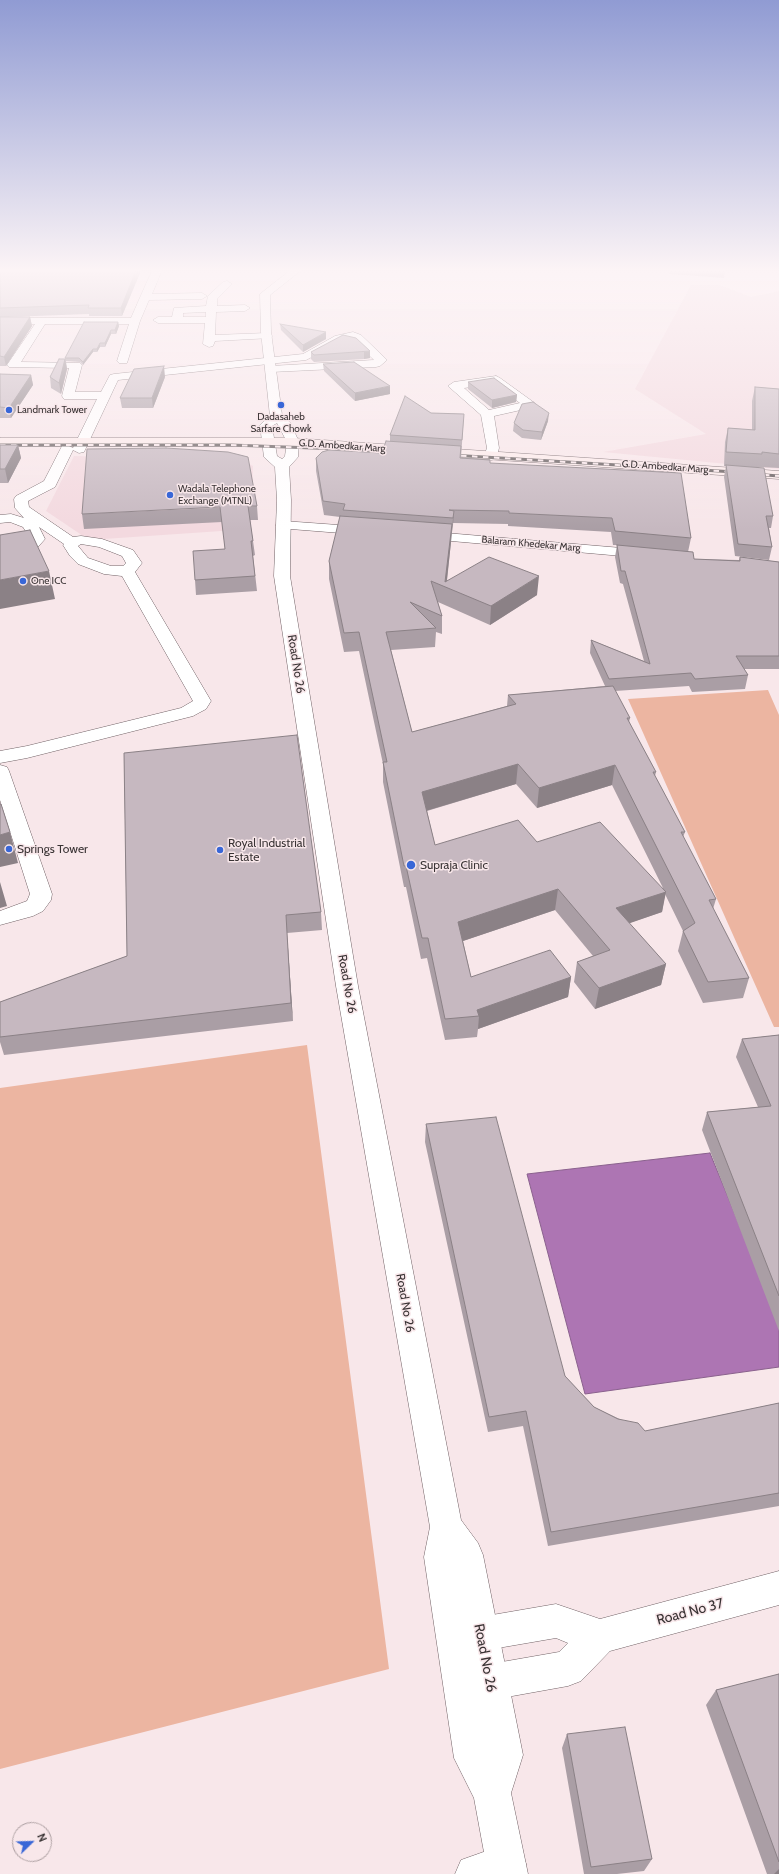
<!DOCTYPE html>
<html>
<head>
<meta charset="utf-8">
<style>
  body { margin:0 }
  #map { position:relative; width:779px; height:1874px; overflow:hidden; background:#f8e7ea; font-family:Cabin,sans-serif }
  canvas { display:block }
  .north { position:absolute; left:12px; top:1822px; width:40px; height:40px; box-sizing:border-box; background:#f8e7ea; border:1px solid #ac9fa1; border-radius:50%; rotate:67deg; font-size:11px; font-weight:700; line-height:16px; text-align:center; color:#393334 }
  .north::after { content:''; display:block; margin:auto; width:14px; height:18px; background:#3967d7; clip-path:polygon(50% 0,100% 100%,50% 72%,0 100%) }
</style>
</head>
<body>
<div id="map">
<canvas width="779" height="1874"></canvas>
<div class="north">N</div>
</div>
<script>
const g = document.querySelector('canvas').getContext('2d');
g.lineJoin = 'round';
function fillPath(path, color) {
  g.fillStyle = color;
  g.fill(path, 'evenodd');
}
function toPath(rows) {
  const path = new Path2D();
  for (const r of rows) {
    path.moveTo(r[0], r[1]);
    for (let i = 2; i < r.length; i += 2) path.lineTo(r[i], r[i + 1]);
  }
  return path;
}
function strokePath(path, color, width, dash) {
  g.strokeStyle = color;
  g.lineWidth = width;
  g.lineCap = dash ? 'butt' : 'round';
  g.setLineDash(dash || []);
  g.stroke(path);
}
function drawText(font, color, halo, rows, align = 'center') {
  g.font = font + ' Cabin,sans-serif';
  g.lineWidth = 3;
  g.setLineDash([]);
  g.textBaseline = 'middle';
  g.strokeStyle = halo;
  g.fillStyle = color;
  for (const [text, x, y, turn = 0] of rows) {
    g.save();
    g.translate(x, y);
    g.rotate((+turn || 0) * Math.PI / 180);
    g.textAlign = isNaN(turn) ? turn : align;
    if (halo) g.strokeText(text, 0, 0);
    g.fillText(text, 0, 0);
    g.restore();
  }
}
fillPath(toPath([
  [691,285,720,285,751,297,779,291,779,469,603,452,706,434,635,389],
  [74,456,244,461,253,466,251,529,89,540,46,511]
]), '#f3d9df');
fillPath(toPath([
  [768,690,779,715,779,1027,774,1027,628,699],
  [307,1045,389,1669,0,1769,0,1088]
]), '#ecb5a1');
const water = toPath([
  [710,1153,779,1322,779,1367,585,1394,527,1174,710,1153]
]);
fillPath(water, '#ad75b3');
strokePath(water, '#8a618d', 1);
const minor = toPath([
  [153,268,163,268,152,294,202,293,207,296,202,299,149,300,140,321,127,363,119,363,117,361,129,324,45,324,21,362,80,363,82,365,75,392,101,392,110,375,114,374,303,354,335,336,353,332,361,335,387,360,380,366,376,367,271,372,265,369,271,366,374,360,352,339,343,341,306,360,118,380,84,452,79,453,73,450,55,487,28,501,29,507,73,537,81,536,102,539,133,550,142,563,135,572,211,701,206,709,193,716,27,758,0,763,0,751,27,746,181,708,193,701,122,576,104,574,78,564,70,556,63,545,64,544,39,527,45,539,37,548,0,559,0,550,27,542,30,538,23,527,10,522,0,523,0,515,11,514,24,518,15,508,14,499,16,496,44,481,62,446,67,445,73,448,97,399,64,399,62,396,69,368,9,367,7,365,35,324,0,324,0,318,131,318,153,268],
  [81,544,99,547,122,556,126,563,123,566,111,566,88,558,78,546,81,544],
  [227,281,232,284,217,299,217,306,245,305,250,308,245,311,216,312,215,335,267,333,271,334,272,336,271,338,215,341,213,346,209,347,203,344,205,323,158,323,153,320,158,317,172,317,174,308,206,306,208,296,223,282,227,281],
  [206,312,206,317,183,317,183,313,206,312],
  [496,376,500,378,536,404,534,407,494,416,499,448,496,459,491,460,484,456,487,448,481,415,448,386,454,382,496,376],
  [494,384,520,403,489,410,464,388,494,384],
  [283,521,366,527,371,528,373,531,371,534,366,535,278,528,276,525,278,522,283,521],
  [422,531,645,550,650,551,652,554,650,557,645,558,417,538,415,535,417,532,422,531],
  [0,765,7,767,9,771,52,894,51,900,43,911,33,916,0,925,0,911,27,901,30,894,0,800,0,765],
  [779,1571,779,1605,610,1651,581,1681,568,1686,479,1702,466,1697,461,1684,466,1671,479,1666,559,1652,568,1643,556,1638,469,1653,457,1648,452,1636,457,1624,469,1619,556,1604,600,1619,779,1571],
  [506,1844,520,1850,526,1864,521,1874,455,1874,461,1860,506,1844]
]);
const tertiary = toPath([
  [293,268,304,268,270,295,271,332,282,415,290,422,299,442,298,457,289,467,291,500,290,576,358,986,461,1520,478,1543,483,1555,523,1755,511,1793,528,1874,488,1874,474,1798,454,1758,424,1557,430,1527,336,986,274,576,277,500,275,467,264,457,260,425,270,416,261,332,260,294,293,268],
  [277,423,287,442,285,456,282,459,277,456,272,426,277,423]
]);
const secondary = toPath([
  [0,438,293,438,779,471,779,479,293,446,0,446,0,438]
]);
strokePath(minor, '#716266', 1);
strokePath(tertiary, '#716266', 1);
strokePath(secondary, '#716266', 1);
fillPath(minor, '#fff');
fillPath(tertiary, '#fff');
fillPath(secondary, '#fcebeb');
const rail = toPath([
  [0,445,231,445,394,451],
  [450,455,735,472],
  [753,474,779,476]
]);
strokePath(rail, '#665e5f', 3);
strokePath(rail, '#f8e7ea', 2, [5.5]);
fillPath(toPath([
  [0,268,142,268,122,316,89,316,89,314,8,317,30,317,32,326,6,366,0,366],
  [166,268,206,268,205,270],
  [669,268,726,268,724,278,669,274],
  [118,322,119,326,116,334,111,334,105,347,100,347,97,352,93,352,83,365,80,362,66,361,67,369,61,394,51,388,50,377,65,359,65,358],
  [280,324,326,339,303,352,281,330],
  [370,351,370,358,364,359,314,362,311,359,311,352],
  [323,364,390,394,355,401,324,371],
  [0,374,31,375,33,385,11,418,0,418],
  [165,377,153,408,122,408,120,398],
  [468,382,517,395,516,402,492,408,468,389],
  [755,387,779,389,779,468,759,467,773,516,771,528,769,528,772,547,769,560,735,556,724,477,726,466,724,466,725,442,728,428,752,430,752,401],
  [431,413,464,414,461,458,490,460,490,463,691,538,688,552,694,559,739,560,740,557,779,562,779,669,744,669,748,675,745,689,692,692,689,686,615,691,630,718,629,722,656,772,655,776,685,832,683,837,716,899,713,909,749,978,743,998,703,1003,678,951,683,931,665,894,662,912,629,923,666,964,661,985,595,1009,574,982,577,962,593,956,555,910,463,941,471,977,571,977,568,997,478,1029,477,1037,445,1040,427,958,421,959,406,887,404,887,383,782,383,764,359,651,344,652,329,579,329,561,340,517,324,515,316,471,316,458,382,453,390,441,390,435],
  [453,523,508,524,508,526,611,532,613,545,617,545,615,557,620,583,623,584,644,661,591,640,590,653,605,686,508,695,507,706,412,732,391,650,435,647,436,632,442,634,442,616,438,602,490,625,537,595,447,581,451,542,452,531,452,532],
  [516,784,537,808,612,785,663,888,537,842,435,845,427,811],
  [548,421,541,440,522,438,513,431,514,423],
  [0,445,18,445,21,458,8,483,0,483],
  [257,506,258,520,250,520,255,555,253,556,257,591,196,595,195,580,225,549,222,522,84,529,82,514],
  [124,753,321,912,322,930,287,933,293,1021,4,1055,0,1042,0,1002,127,956],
  [779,1035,779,1331,702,1130,707,1112,758,1107,736,1057,742,1039],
  [426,1124,565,1376,594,1407,645,1431,779,1403,779,1506,548,1546,523,1426,488,1432,425,1142],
  [779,1674,779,1874,767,1874,706,1705,716,1690],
  [567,1734,652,1859,644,1871,617,1874,584,1874,562,1748]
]), '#aa9ea5');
fillPath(toPath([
  [137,268,142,268,122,316,121,308],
  [30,317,32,326,6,366,4,357],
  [118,322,119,326,116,334,115,330],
  [111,330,111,334,105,347,105,343],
  [326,332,326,339,303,352,303,345],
  [100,343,100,347,97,352,97,349],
  [93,349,93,352,83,365,83,362],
  [370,351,370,358,364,359,364,352],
  [65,359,67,369,61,394,59,383],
  [164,366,165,377,153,408,152,398],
  [31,375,33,385,11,418,9,408],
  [390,386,390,394,355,401,355,393],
  [517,395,516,402,492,408,492,400],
  [549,413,548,421,541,440,542,432],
  [18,445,21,458,8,483,5,469],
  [454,511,453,525,452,532,453,518],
  [452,524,451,542,446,587,445,582],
  [49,571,55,599,0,609,0,580],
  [539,576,537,595,490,625,491,606],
  [518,764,516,784,422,812,422,792],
  [615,765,612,785,537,808,539,788],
  [10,832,18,863,0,867,0,835],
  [0,882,7,906,0,908],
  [558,889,555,910,457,943,458,922],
  [666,892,662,912,613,929,616,908],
  [286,915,287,933,293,1021,291,1003],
  [666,964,661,985,595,1009,599,988],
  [571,977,568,997,478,1029,479,1016,477,1010],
  [779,1869,779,1874,774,1874]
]), '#8b8186');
const building = toPath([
  [0,268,137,268,121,308,88,308,89,305,0,308,0,268],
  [0,317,30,317,4,357,0,356,0,317],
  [84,322,118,322,115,330,111,330,105,343,100,343,97,349,93,349,83,362,79,358,65,358,84,322],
  [280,324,326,332,303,345,280,324],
  [343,335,356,338,370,351,314,355,311,352,343,335],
  [59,359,65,359,59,383,50,377,59,359],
  [354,362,390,386,355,393,323,364,354,362],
  [164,366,152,398,120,398,134,369,164,366],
  [0,374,31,375,9,408,0,407,0,374],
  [494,378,517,395,492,400,468,382,494,378],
  [755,387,779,389,779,454,762,452,762,454,726,452,728,428,755,430,755,387],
  [405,396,431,413,464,414,462,440,390,435,405,396],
  [533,402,549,413,542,432,523,430,514,423,522,404,533,402],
  [386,441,461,446,460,458,490,460,490,463,681,473,691,538,615,531,612,518,509,513,509,511,449,510,454,511,453,518,343,510,345,504,323,501,316,458,322,452,329,450,382,453,386,441],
  [0,445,18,445,5,469,0,469,0,445],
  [166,448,228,452,248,457,257,506,248,506,253,541,251,541,255,576,195,580,193,551,225,549,220,507,82,514,87,449,166,448],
  [726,465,764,468,773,516,766,516,772,547,738,544,726,465],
  [340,516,452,524,445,582,489,557,539,576,491,606,431,581,442,616,410,602,436,628,386,632,412,732,516,704,508,695,613,686,630,718,627,718,656,772,653,772,685,832,681,832,716,899,709,900,749,978,708,982,683,931,695,923,615,765,539,788,518,764,422,792,435,845,518,820,537,842,600,822,666,892,616,908,666,964,599,988,577,962,610,950,558,889,458,922,471,977,550,950,571,977,477,1010,479,1016,445,1019,428,938,422,938,406,866,404,866,383,762,387,762,359,632,344,633,329,561,340,516],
  [30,530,49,571,0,580,0,535,30,530],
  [617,545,693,552,694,559,740,561,740,557,779,562,779,656,736,656,748,675,695,679,691,673,609,679,591,640,650,664,625,571,621,571,617,545],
  [297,735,321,912,286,915,291,1003,0,1037,0,1002,127,956,124,753,297,735],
  [0,804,1,804,10,832,0,835,0,804],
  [779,1035,779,1296,707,1112,771,1106,742,1039,779,1035],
  [496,1117,565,1376,594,1407,618,1419,638,1423,645,1431,779,1403,779,1493,551,1532,526,1411,489,1417,426,1124,496,1117],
  [779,1674,779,1862,716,1690,779,1674],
  [625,1727,652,1859,591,1867,567,1734,625,1727]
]);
fillPath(building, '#c6b8c0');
strokePath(building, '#8b8186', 1);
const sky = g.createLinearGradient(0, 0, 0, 530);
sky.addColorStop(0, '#909bd3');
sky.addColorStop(0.51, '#fcf4f6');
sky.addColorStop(1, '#fcf4f600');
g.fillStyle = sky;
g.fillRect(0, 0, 779, 530);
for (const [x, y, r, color] of [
  [281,405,4,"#3967d7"],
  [9,410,4,"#3967d7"],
  [170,495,4,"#3967d7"],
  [23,581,4,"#3967d7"],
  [9,849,4,"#3967d7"],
  [220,850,4,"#3967d7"],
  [411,865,5,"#3967d7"]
]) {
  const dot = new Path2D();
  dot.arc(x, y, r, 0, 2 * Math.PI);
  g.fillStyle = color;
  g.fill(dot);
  strokePath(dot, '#f8e7ea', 1.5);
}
drawText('10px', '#393334', '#f8e7ea', [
  ["Landmark Tower",17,410],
  ["Dadasaheb",281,417,"center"],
  ["Sarfare Chowk",281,429,"center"],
  ["Wadala Telephone",178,489],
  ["Exchange (MTNL)",178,501],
  ["One ICC",31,581]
], 'left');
drawText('10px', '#393334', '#f8e7ea', [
  ["G.D. Ambedkar Marg",342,446,4],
  ["G.D. Ambedkar Marg",665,467,4],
  ["Balaram Khedekar Marg",531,544,5]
]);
drawText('12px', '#393334', '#f8e7ea', [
  ["Road No 26",296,664,81],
  ["Road No 26",347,984,80],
  ["Road No 26",405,1303,80]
]);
drawText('12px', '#393334', '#f8e7ea', [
  ["Royal Industrial",228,843],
  ["Estate",228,857],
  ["Springs Tower",17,849],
  ["Supraja Clinic",420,865]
], 'left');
drawText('14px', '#393334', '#f8e7ea', [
  ["Road No 37",690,1612,-15],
  ["Road No 26",485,1658,79]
]);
</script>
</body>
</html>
